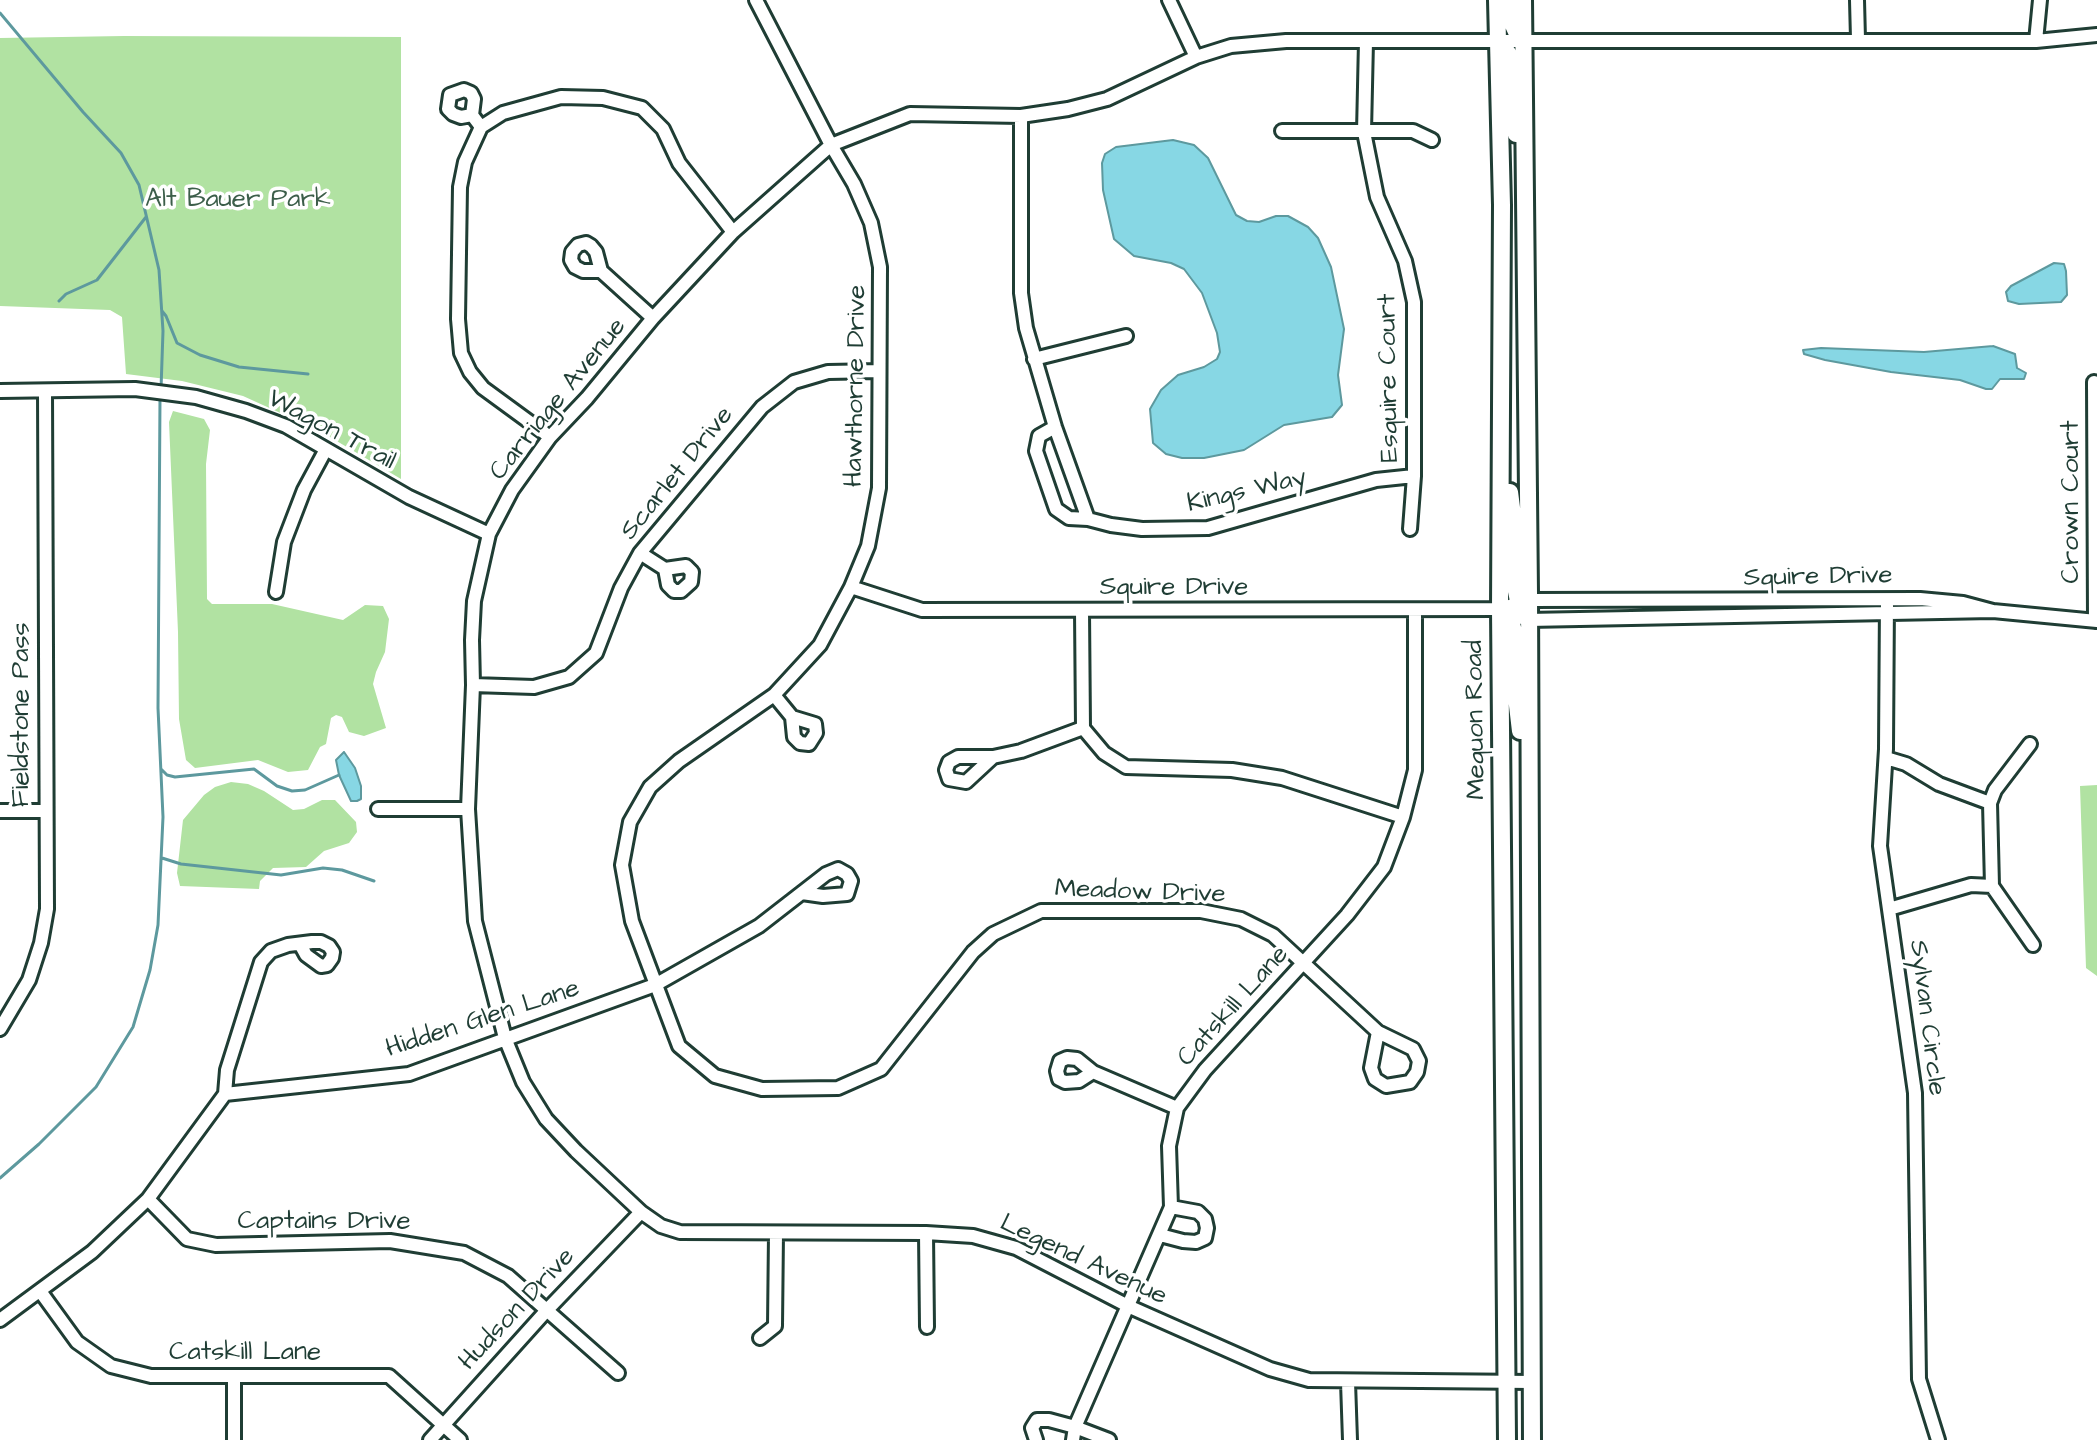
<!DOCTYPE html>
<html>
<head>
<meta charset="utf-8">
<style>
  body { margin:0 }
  canvas { display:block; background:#fff }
</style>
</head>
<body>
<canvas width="2097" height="1440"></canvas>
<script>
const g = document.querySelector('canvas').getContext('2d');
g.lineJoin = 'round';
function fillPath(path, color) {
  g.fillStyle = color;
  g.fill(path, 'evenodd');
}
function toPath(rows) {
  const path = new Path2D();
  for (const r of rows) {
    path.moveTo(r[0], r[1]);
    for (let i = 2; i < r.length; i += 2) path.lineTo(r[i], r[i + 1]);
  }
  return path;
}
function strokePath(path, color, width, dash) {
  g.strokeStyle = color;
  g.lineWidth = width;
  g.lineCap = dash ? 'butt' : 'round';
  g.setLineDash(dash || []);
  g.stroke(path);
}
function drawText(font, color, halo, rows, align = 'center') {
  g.font = font + ' "Architects Daughter",sans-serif';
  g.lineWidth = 7;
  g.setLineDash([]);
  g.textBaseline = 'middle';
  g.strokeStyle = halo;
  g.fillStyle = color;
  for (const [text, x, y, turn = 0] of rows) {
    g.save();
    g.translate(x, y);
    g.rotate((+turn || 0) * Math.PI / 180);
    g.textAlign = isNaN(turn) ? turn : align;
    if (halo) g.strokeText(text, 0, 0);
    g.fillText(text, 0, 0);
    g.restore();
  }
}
fillPath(toPath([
  [124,36,401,37,401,479,318,430,243,396,182,381,126,374,122,317,110,310,0,306,0,38],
  [173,411,204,419,210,430,206,464,207,599,212,604,272,604,343,620,365,605,383,606,389,619,385,652,376,672,373,684,386,728,364,736,349,732,342,717,336,715,331,718,326,744,320,747,308,770,288,772,258,760,195,768,186,760,179,719,178,632,169,422],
  [231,782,248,784,264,791,293,810,304,809,322,800,335,800,356,822,357,832,349,843,324,851,306,867,273,868,260,881,259,889,180,886,177,873,183,820,204,795,215,787],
  [2097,785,2097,976,2086,968,2080,786]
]), '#b1e2a2');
const water = toPath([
  [1173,140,1194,145,1208,158,1236,215,1247,221,1259,222,1276,216,1288,216,1308,227,1318,238,1331,267,1344,329,1338,375,1342,405,1332,417,1284,425,1244,450,1204,458,1182,458,1166,454,1153,443,1150,409,1161,390,1178,375,1204,367,1217,359,1220,352,1217,333,1202,293,1184,269,1171,263,1134,256,1114,239,1103,190,1102,163,1105,154,1116,147,1173,140],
  [2054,263,2064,264,2066,271,2067,295,2061,302,2019,304,2008,301,2006,292,2011,286,2054,263],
  [1993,346,2015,354,2017,368,2026,373,2024,379,2000,379,1992,389,1986,389,1960,380,1891,372,1825,360,1804,354,1803,350,1821,348,1924,352,1993,346],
  [344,752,355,768,361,786,361,799,357,801,351,801,339,775,336,760,344,752]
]);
fillPath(water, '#87d7e4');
strokePath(water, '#5d999e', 2);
strokePath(toPath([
  [0,13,83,112,121,153,139,185,159,270,163,331,161,389],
  [59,301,66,294,97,280,146,217],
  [162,311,166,316,177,343,200,355,239,367,308,374],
  [161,769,167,775,175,777,254,769,277,786,292,791,305,790,339,775],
  [162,858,181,864,281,875,323,868,342,870,374,881],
  [0,1178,39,1144,96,1087,133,1027,150,970,158,925,163,817,158,708,160,397]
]), '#5d999e', 3);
const minor = toPath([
  [756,0,831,145,854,184,871,223,880,267,879,488,868,546,851,587,820,645,774,695,679,761,650,787,630,822,622,865,632,921,679,1046,715,1076,762,1089,838,1088,881,1069,973,952,993,934,1041,911,1201,911,1241,919,1273,935,1378,1032,1413,1049,1419,1061,1417,1072,1410,1082,1386,1086,1375,1079,1371,1068,1378,1032],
  [1169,0,1196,57],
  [1857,0,1858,39],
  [1366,41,1364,132,1377,197,1405,261,1414,302,1414,476,1410,529],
  [2036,41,2040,0],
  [472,115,461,117,453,114,448,109,450,95,464,90,471,93,474,99,472,115,481,127],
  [1021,116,1021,293,1026,328,1055,427,1088,519,1111,525,1142,529,1208,528,1376,480,1414,476],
  [1282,131,1413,131,1432,140],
  [601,271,583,271,575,267,571,260,572,252,578,245,586,243,591,246,596,252,601,271,653,318],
  [1034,359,1126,336],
  [2094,382,2095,621],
  [0,391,135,389,196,397,246,411,286,426,409,497,489,534],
  [1055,427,1039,436,1036,451,1056,509,1069,518,1088,519],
  [550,437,483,388,470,372,461,353,458,319,460,187,465,162,481,127,503,113,561,97,603,98,642,108,663,129,679,163,733,232],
  [640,553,665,569,686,566,692,572,691,582,681,591,674,591,668,585,665,569],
  [851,587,922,610,1500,609,1529,600,1920,599,1963,603,1993,611],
  [276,592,284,542,304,490,325,451],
  [1887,600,1886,749,1880,846,1915,1093,1919,1379,1938,1440],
  [1082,611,1083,728,1104,753,1126,767,1232,770,1282,778,1403,817],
  [1522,617,1528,620,1993,611,2097,621],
  [473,685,534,687,569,677,596,653,621,588,640,553,762,407,794,382,828,372,879,371],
  [774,695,792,717,794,737,800,743,809,744,816,733,815,724,792,717],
  [2030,744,1995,790,1990,803,1992,886,2033,945],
  [993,757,966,782,949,779,946,770,949,762,958,757,993,757,1021,751,1083,728],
  [1886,758,1906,764,1939,784,1990,803],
  [378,809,468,809],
  [0,811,46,811],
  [1889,909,1971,885,1992,886],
  [0,1029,29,980,41,943,47,909,45,391],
  [1093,1072,1079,1081,1065,1082,1059,1079,1057,1071,1060,1061,1067,1058,1077,1059,1093,1072,1177,1108],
  [225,1094,409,1074,655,985,759,926,826,874,838,869,847,874,851,881,847,894,823,896,802,893],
  [225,1094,227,1070,261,962,271,951,288,945,312,942,321,942,329,946,333,952,332,958,327,965,321,966,306,955,300,944],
  [148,1199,187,1239,216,1245,390,1241,464,1253,508,1276,618,1373],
  [926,1233,927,1327],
  [1160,1235,1183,1241,1196,1242,1205,1238,1207,1228,1205,1219,1198,1212,1171,1207],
  [40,1291,77,1342,111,1366,151,1376,389,1376,460,1440],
  [0,1320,92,1252,148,1199,225,1094],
  [760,1338,775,1326,776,1233],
  [234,1376,234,1440],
  [1348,1382,1350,1440],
  [1533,1382,1309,1380,1270,1369,1130,1307,1016,1248,973,1236,926,1233,680,1232,661,1226,641,1212,576,1151,546,1119,523,1082,505,1038,475,921,468,809,473,685,472,640,474,601,489,534,512,490,550,437,587,398,653,318,733,232,831,145,910,114,1021,116,1068,109,1107,99,1196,57,1231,46,1286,41,2036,41,2097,35],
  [430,1440,547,1310,641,1212],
  [1036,1440,1032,1428,1037,1420,1049,1420,1075,1427,1109,1440],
  [1073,1440,1075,1427,1171,1207,1169,1146,1177,1108,1205,1070,1347,915,1384,867,1403,817,1415,770,1415,610]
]);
const major = toPath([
  [1497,0,1502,205,1500,609,1507,1440],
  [1511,0,1512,23,1517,34,1524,41],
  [1523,0,1529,592,1532,1440],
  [1498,42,1508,53,1512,68,1516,134],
  [1510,492,1515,531,1515,586,1520,611,1526,618],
  [1500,609,1512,624,1515,635,1515,688,1520,731]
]);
strokePath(minor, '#1f3d34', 18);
strokePath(major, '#1f3d34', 22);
strokePath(minor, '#fff', 12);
strokePath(major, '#fff', 16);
drawText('26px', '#3c5e4a', '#fff', [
  ["Alt Bauer Park",238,201]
]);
drawText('26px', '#1f3d34', '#fff', [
  ["Esquire Court",1390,378,-91],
  ["Hawthorne Drive",857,386,-89],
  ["Carriage Avenue",559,400,-51],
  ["Wagon Trail",331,431,28],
  ["Scarlet Drive",678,474,-51],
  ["Kings Way",1247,492,-13],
  ["Crown Court",2073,502,-90],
  ["Squire Drive",1818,578,-1],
  ["Squire Drive",1174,589],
  ["Fieldstone Pass",23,715,-90],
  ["Mequon Road",1477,720,-91],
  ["Meadow Drive",1140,893,2],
  ["Catskill Lane",1234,1007,-48],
  ["Sylvan Circle",1926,1018,83],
  ["Hidden Glen Lane",483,1020,-18],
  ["Captains Drive",324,1223],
  ["Legend Avenue",1083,1261,25],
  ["Hudson Drive",518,1310,-47],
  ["Catskill Lane",245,1354]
]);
</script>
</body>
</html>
